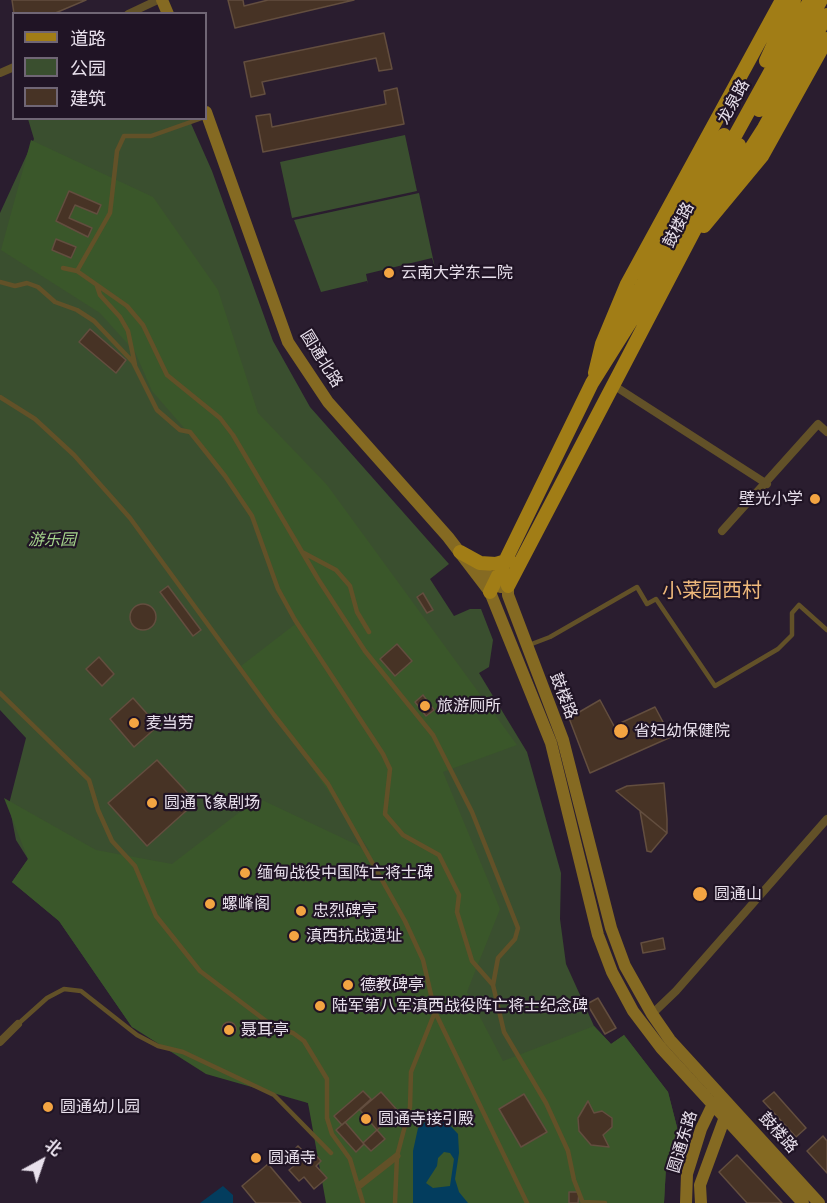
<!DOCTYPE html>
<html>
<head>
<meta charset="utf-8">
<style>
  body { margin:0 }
  #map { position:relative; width:827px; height:1203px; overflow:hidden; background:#2a1d2f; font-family:Merriweather,"Noto Sans SC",serif }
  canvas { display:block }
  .legend { position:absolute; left:12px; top:12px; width:195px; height:108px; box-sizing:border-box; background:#201425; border:2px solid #706675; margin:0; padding:8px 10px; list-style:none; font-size:18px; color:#e8e0ec }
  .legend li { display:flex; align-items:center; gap:12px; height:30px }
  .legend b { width:30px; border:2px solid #706675 }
  .north { position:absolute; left:12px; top:1131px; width:60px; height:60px; -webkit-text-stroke:4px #201425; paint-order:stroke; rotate:40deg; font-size:16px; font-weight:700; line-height:24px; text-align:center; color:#e8e0ec }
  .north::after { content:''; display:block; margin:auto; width:21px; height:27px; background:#e8e0ec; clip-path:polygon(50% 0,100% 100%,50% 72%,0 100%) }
</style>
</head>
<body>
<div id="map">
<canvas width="827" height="1203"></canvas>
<ul class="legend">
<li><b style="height:8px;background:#a17d16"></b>道路</li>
<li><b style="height:16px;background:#3a4f2f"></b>公园</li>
<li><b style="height:16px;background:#473325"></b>建筑</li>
</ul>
<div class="north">北</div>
</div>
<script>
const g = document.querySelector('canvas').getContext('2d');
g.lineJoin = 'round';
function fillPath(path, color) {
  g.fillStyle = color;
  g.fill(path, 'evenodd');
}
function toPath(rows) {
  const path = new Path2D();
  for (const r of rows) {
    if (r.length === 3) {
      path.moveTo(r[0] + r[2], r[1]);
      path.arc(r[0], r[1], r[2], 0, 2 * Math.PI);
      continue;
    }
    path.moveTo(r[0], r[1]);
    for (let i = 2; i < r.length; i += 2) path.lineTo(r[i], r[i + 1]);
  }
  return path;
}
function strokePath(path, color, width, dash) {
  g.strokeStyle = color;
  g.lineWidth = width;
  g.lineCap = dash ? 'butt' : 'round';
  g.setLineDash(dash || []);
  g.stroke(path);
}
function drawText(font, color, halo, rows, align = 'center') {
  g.font = font + ' Merriweather,"Noto Sans SC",serif';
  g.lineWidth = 4.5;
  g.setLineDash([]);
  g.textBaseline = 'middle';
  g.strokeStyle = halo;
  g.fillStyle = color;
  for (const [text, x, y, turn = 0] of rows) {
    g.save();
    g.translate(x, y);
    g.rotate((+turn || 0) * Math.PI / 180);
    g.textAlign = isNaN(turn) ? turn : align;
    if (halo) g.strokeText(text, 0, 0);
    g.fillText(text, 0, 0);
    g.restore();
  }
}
fillPath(toPath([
  [28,119,189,119,212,171,273,341,310,407,449,564,430,579,454,616,470,609,481,609,493,640,489,667,479,673,527,752,561,873,560,919,566,964,594,1026,611,1044,624,1035,668,1092,678,1131,666,1167,664,1203,337,1203,308,1103,132,1027,59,921,12,882,28,859,16,840,9,804,26,738,0,710,0,213,34,139],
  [405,135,417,191,292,218,280,162],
  [419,193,435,268,432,258,366,274,368,284,367,281,321,292,294,220]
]), '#3a4f2f');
fillPath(toPath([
  [31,140,153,197,218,290,258,413,327,485,517,745,443,772,500,909,467,992,503,1061,594,1026,611,1044,624,1035,668,1092,678,1131,666,1167,664,1203,326,1203,308,1103,206,1074,132,1027,59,921,12,882,28,859,4,798,96,850,172,864,258,798,370,851,241,666,298,622,281,591,263,541,227,477,152,391,135,352,100,313,1,250]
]), '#3a572a');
fillPath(toPath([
  [430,1118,444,1119,458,1134,459,1153,455,1179,459,1192,468,1203,413,1203,413,1151,418,1128],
  [444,1152,450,1153,454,1159,450,1186,433,1188,426,1183,437,1166,438,1158],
  [223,1186,233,1195,233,1203,200,1203]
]), '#033d5e');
const building = toPath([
  [12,0,86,0,53,14,14,14,12,0],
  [228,0,243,0,244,6,268,0,354,0,235,28,228,0],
  [384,33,392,69,379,71,376,58,262,82,265,94,251,97,244,62,384,33],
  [397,88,404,124,263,152,256,116,270,114,272,127,386,104,384,91,397,88],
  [69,191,101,205,97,214,75,205,69,218,92,228,88,237,56,221,69,191],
  [56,239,76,247,71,258,52,250,56,239],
  [90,329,126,360,116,373,79,342,90,329],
  [168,586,201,630,193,636,160,592,168,586],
  [423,593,433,610,427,613,417,597,423,593],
  [143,617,13],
  [397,644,412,661,395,676,380,659,397,644],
  [99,657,114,674,102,686,86,669,99,657],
  [423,695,434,710,426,716,415,702,423,695],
  [133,698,158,726,134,747,110,719,133,698],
  [600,700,614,726,655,707,671,737,590,773,569,718,600,700],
  [157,760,196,802,147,846,108,803,157,760],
  [664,783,667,819,667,833,616,791,627,786,664,783],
  [640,811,667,833,651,852,647,851,640,811],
  [663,938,665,949,643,953,641,943,663,938],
  [598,998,616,1028,605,1034,587,1004,598,998],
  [229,1029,7],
  [363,1091,371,1099,342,1125,334,1116,363,1091],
  [381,1092,398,1111,377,1130,360,1110,381,1092],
  [774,1092,806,1128,796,1137,763,1101,774,1092],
  [524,1094,547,1132,521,1147,499,1109,524,1094],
  [588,1101,594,1113,602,1111,612,1118,612,1127,603,1135,609,1147,591,1145,579,1131,578,1118,588,1101],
  [345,1122,364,1144,356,1152,336,1130,345,1122],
  [377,1130,385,1139,371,1151,363,1143,377,1130],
  [823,1136,827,1141,827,1173,807,1151,823,1136],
  [298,1146,307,1155,312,1151,321,1161,316,1166,327,1178,314,1189,304,1177,299,1181,289,1170,294,1166,286,1157,298,1146],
  [737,1155,782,1203,747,1203,719,1172,737,1155],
  [268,1164,301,1203,256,1203,242,1186,268,1164],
  [569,1192,579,1192,578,1203,569,1203,569,1192]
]);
fillPath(building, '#473325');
strokePath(building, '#634e3f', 1.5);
strokePath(toPath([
  [63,268,77,271,127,306,143,325,167,375,220,418,233,435,318,579,365,651,433,735,472,812,518,928,515,939,498,958,493,985,504,1032,546,1103,568,1151,574,1180,583,1203],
  [77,271,110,213,117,151,124,136,151,136,202,118],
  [0,282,15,286,27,283,38,287,55,302,77,310,94,321,133,362,157,410,180,430,190,432,225,476,252,516,278,589,295,620,383,754,390,769,385,814,403,835,439,855,459,895,457,912,472,961,493,985],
  [97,286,100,295,120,317,128,331,135,365],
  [0,397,35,419,74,455,130,518,274,715,328,784,405,921,423,960,435,1012,527,1203],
  [302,552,336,570,350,586,357,612,369,632],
  [529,645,550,637,637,587,647,604,656,599,715,686,778,649,792,635,792,613,799,605,827,630],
  [0,693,89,780,98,810,112,841,135,866,156,916,200,971,274,1027,293,1033,304,1041,327,1079,327,1118,332,1134,350,1159,363,1203],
  [18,1024,47,998,64,989,81,991,137,1035,158,1046,183,1052,274,1095,331,1153],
  [584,1202,605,1203],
  [395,1203,397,1156,410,1107,411,1072,435,1012]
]), '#625128', 4.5);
strokePath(toPath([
  [360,1185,397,1156]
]), '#625128', 7);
strokePath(toPath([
  [128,14,158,0],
  [0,73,14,67],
  [613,385,767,484],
  [722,531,818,424,827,432],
  [652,1014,676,991,827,819],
  [0,1042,18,1024]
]), '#625128', 8);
strokePath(toPath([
  [162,0,168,14],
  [206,112,288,342,328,402,448,537,490,592,551,743,598,935,612,972,633,1011,661,1048,803,1203],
  [472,561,501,587],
  [508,586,508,595,563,740,611,928,625,966,652,1014,670,1040,819,1203],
  [686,1203,687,1174,701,1129,713,1104,720,1101],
  [701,1203,700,1185,725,1117,725,1109]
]), '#856a22', 12);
strokePath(toPath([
  [766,61,794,0],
  [759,110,821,0],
  [723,192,764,128,827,15],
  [704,226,762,156,827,39],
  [614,337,724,135],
  [595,373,602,344,627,284,782,0],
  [460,552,480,563,496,564,509,560],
  [508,586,739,145],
  [490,592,592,383,646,297,810,0]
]), '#a17d16', 14);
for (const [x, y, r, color] of [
  [389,273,6,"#f3a442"],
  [815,499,6,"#f3a442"],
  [425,706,6,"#f3a442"],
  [134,723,6,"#f3a442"],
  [621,731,8,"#f3a442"],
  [152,803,6,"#f3a442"],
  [245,873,6,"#f3a442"],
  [700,894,8,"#f3a442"],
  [210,904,6,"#f3a442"],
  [301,911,6,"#f3a442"],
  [294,936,6,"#f3a442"],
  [348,985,6,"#f3a442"],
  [320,1006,6,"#f3a442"],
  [229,1030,6,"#f3a442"],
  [48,1107,6,"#f3a442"],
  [366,1119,6,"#f3a442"],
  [256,1158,6,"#f3a442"]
]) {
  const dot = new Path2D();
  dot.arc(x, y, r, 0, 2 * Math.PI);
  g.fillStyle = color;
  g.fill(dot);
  strokePath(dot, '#201425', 2);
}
drawText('16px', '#e8e0ec', '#201425', [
  ["龙泉路",734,102,-61],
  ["鼓楼路",679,225,-63],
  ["圆通北路",321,359,58],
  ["鼓楼路",563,696,69],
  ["鼓楼路",778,1133,48],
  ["圆通东路",683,1142,-73]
]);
drawText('16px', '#e8e0ec', '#201425', [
  ["云南大学东二院",401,273],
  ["壁光小学",803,499,"right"],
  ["旅游厕所",437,706],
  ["麦当劳",146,723],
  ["省妇幼保健院",634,731],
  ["圆通飞象剧场",164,803],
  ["缅甸战役中国阵亡将士碑",257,873],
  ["圆通山",714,894],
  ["螺峰阁",222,904],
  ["忠烈碑亭",313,911],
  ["滇西抗战遗址",306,936],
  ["德教碑亭",360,985],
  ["陆军第八军滇西战役阵亡将士纪念碑",332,1006],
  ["聂耳亭",241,1030],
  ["圆通幼儿园",60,1107],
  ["圆通寺接引殿",378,1119],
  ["圆通寺",268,1158]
], 'left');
drawText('italic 16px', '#a3d28a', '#201425', [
  ["游乐园",52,540]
]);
drawText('20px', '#eeb87b', '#201425', [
  ["小菜园西村",712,591]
]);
</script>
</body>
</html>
